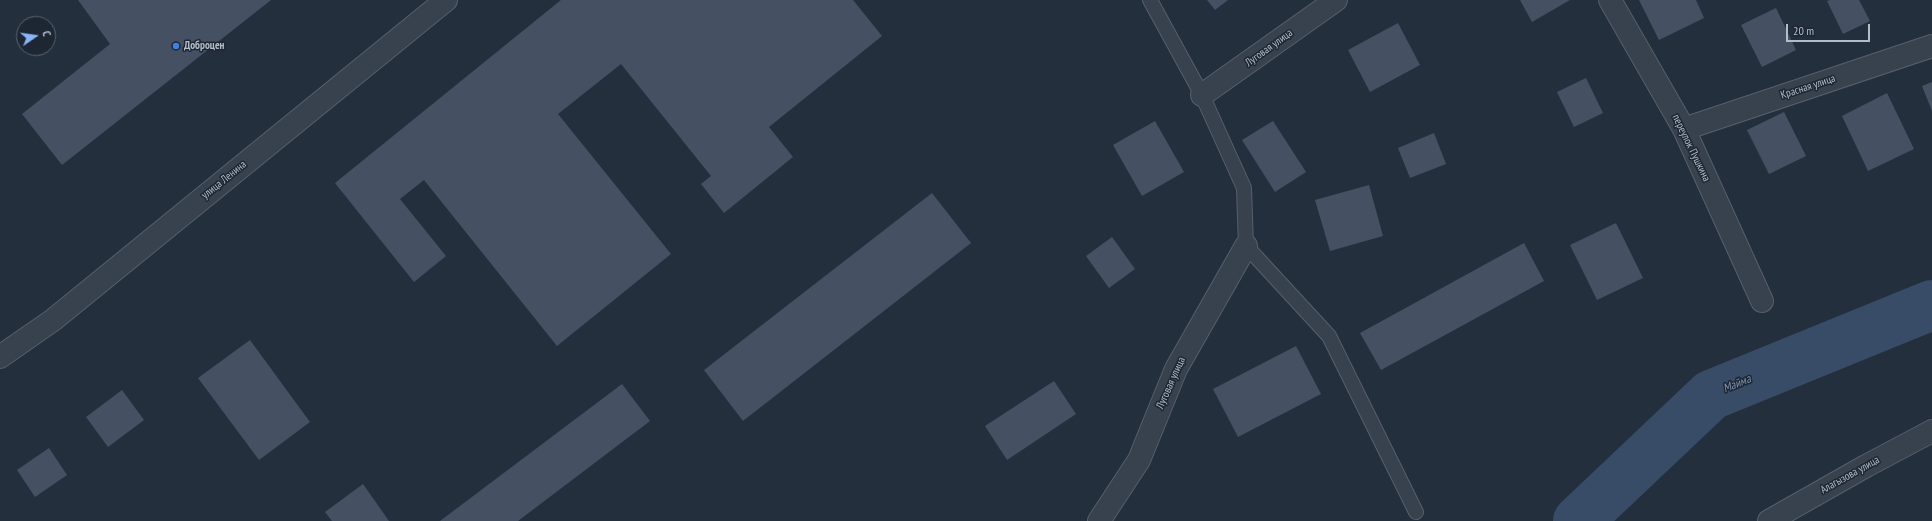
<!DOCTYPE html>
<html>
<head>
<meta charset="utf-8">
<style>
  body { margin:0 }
  #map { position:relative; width:1932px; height:521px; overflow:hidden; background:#242f3e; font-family:"PT Sans Narrow",sans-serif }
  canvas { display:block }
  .north { position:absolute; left:16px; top:16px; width:40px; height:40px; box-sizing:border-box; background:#1d2633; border:1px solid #59626f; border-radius:50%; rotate:77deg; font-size:11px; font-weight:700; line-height:16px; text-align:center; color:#b4bcc9 }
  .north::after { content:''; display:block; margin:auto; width:14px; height:18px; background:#8ab4f8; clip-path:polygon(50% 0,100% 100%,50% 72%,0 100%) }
  .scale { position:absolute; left:1786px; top:24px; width:84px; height:18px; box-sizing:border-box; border:2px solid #b4bcc9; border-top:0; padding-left:5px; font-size:12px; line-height:14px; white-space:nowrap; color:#b4bcc9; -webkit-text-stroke:3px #1d2633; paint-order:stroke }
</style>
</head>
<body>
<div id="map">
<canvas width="1932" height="521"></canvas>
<div class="north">С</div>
<div class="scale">20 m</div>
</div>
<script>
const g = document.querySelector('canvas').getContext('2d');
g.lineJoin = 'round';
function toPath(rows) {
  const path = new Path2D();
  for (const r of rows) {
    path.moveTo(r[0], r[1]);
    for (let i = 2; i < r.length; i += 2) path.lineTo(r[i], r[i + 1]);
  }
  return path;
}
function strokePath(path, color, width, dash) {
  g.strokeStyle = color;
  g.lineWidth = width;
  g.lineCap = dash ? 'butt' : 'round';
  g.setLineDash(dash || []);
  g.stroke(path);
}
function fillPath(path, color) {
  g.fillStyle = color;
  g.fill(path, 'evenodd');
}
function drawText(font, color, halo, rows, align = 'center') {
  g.font = font + ' "PT Sans Narrow",sans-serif';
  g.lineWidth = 3;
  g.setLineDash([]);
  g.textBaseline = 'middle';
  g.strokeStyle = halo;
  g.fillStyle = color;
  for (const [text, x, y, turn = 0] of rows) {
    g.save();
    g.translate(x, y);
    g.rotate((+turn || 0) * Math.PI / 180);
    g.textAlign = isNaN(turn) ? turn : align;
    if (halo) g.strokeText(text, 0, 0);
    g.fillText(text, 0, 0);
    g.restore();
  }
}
strokePath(toPath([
  [1578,521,1711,395,1932,305]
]), '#394c67', 50);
fillPath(toPath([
  [78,0,271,0,62,165,22,114,110,44],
  [561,0,853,0,882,36,769,127,793,157,724,213,701,184,711,176,621,64,558,114,671,254,557,346,424,180,400,199,446,256,414,282,335,183],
  [1207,0,1228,0,1215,10],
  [1520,0,1570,0,1532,22],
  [1639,0,1696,0,1704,18,1659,40],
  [1830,0,1859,0,1870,21,1843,34,1827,1],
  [1776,8,1796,50,1762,67,1741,25],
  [1398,23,1420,65,1370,92,1348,50],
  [1586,78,1603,113,1574,127,1557,92],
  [1932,82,1932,111,1922,86],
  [1887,93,1914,149,1868,171,1842,116],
  [1784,112,1806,156,1769,174,1747,130],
  [1155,121,1184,172,1142,196,1113,145],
  [1273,121,1306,172,1275,192,1242,140],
  [1434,133,1446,164,1410,178,1398,148],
  [1369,185,1383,236,1330,251,1315,200],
  [932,193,971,243,743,421,704,370],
  [1616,223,1643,278,1597,300,1570,245],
  [1112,237,1135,269,1109,288,1086,256],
  [1524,243,1544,281,1381,370,1360,333],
  [250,340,310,422,259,460,198,378],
  [1296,346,1321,394,1238,437,1213,389],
  [1054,381,1076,414,1007,460,985,426],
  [622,384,650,421,518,521,440,521],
  [122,390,144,420,108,447,86,417],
  [49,448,67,475,35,497,17,470],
  [363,484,389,521,332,521,325,512]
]), '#455162');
const service = toPath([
  [1150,0,1202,95,1244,188,1246,246,1329,336,1416,512]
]);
const minor = toPath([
  [1610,0,1684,129,1762,301],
  [1202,95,1336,0],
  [1684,129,1932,46],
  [1099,521,1139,460,1176,369,1246,246],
  [1769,521,1866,466,1932,431]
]);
const tertiary = toPath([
  [0,357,53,320,446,0]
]);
strokePath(service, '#565f6c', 16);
strokePath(minor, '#565f6c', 24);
strokePath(tertiary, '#565f6c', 24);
strokePath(service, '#38414e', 14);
strokePath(minor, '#38414e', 22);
strokePath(tertiary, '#38414e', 22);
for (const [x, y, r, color] of [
  [176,46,4,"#3f7fe0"]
]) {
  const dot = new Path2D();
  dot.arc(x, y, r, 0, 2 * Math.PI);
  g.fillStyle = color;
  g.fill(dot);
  strokePath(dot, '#1d2633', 1.5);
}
drawText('bold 11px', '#b4bcc9', '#1d2633', [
  ["Доброцен",184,46]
], 'left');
drawText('11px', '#b4bcc9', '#1d2633', [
  ["Луговая улица",1269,48,-36],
  ["Красная улица",1808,87,-18],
  ["переулок Пушкина",1691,148,64],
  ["улица Ленина",224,180,-39],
  ["Луговая улица",1171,383,-66],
  ["Алагызова улица",1850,475,-29]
]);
drawText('italic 12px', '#7c92b1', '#1d2633', [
  ["Майма",1737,384,-22]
]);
</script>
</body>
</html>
